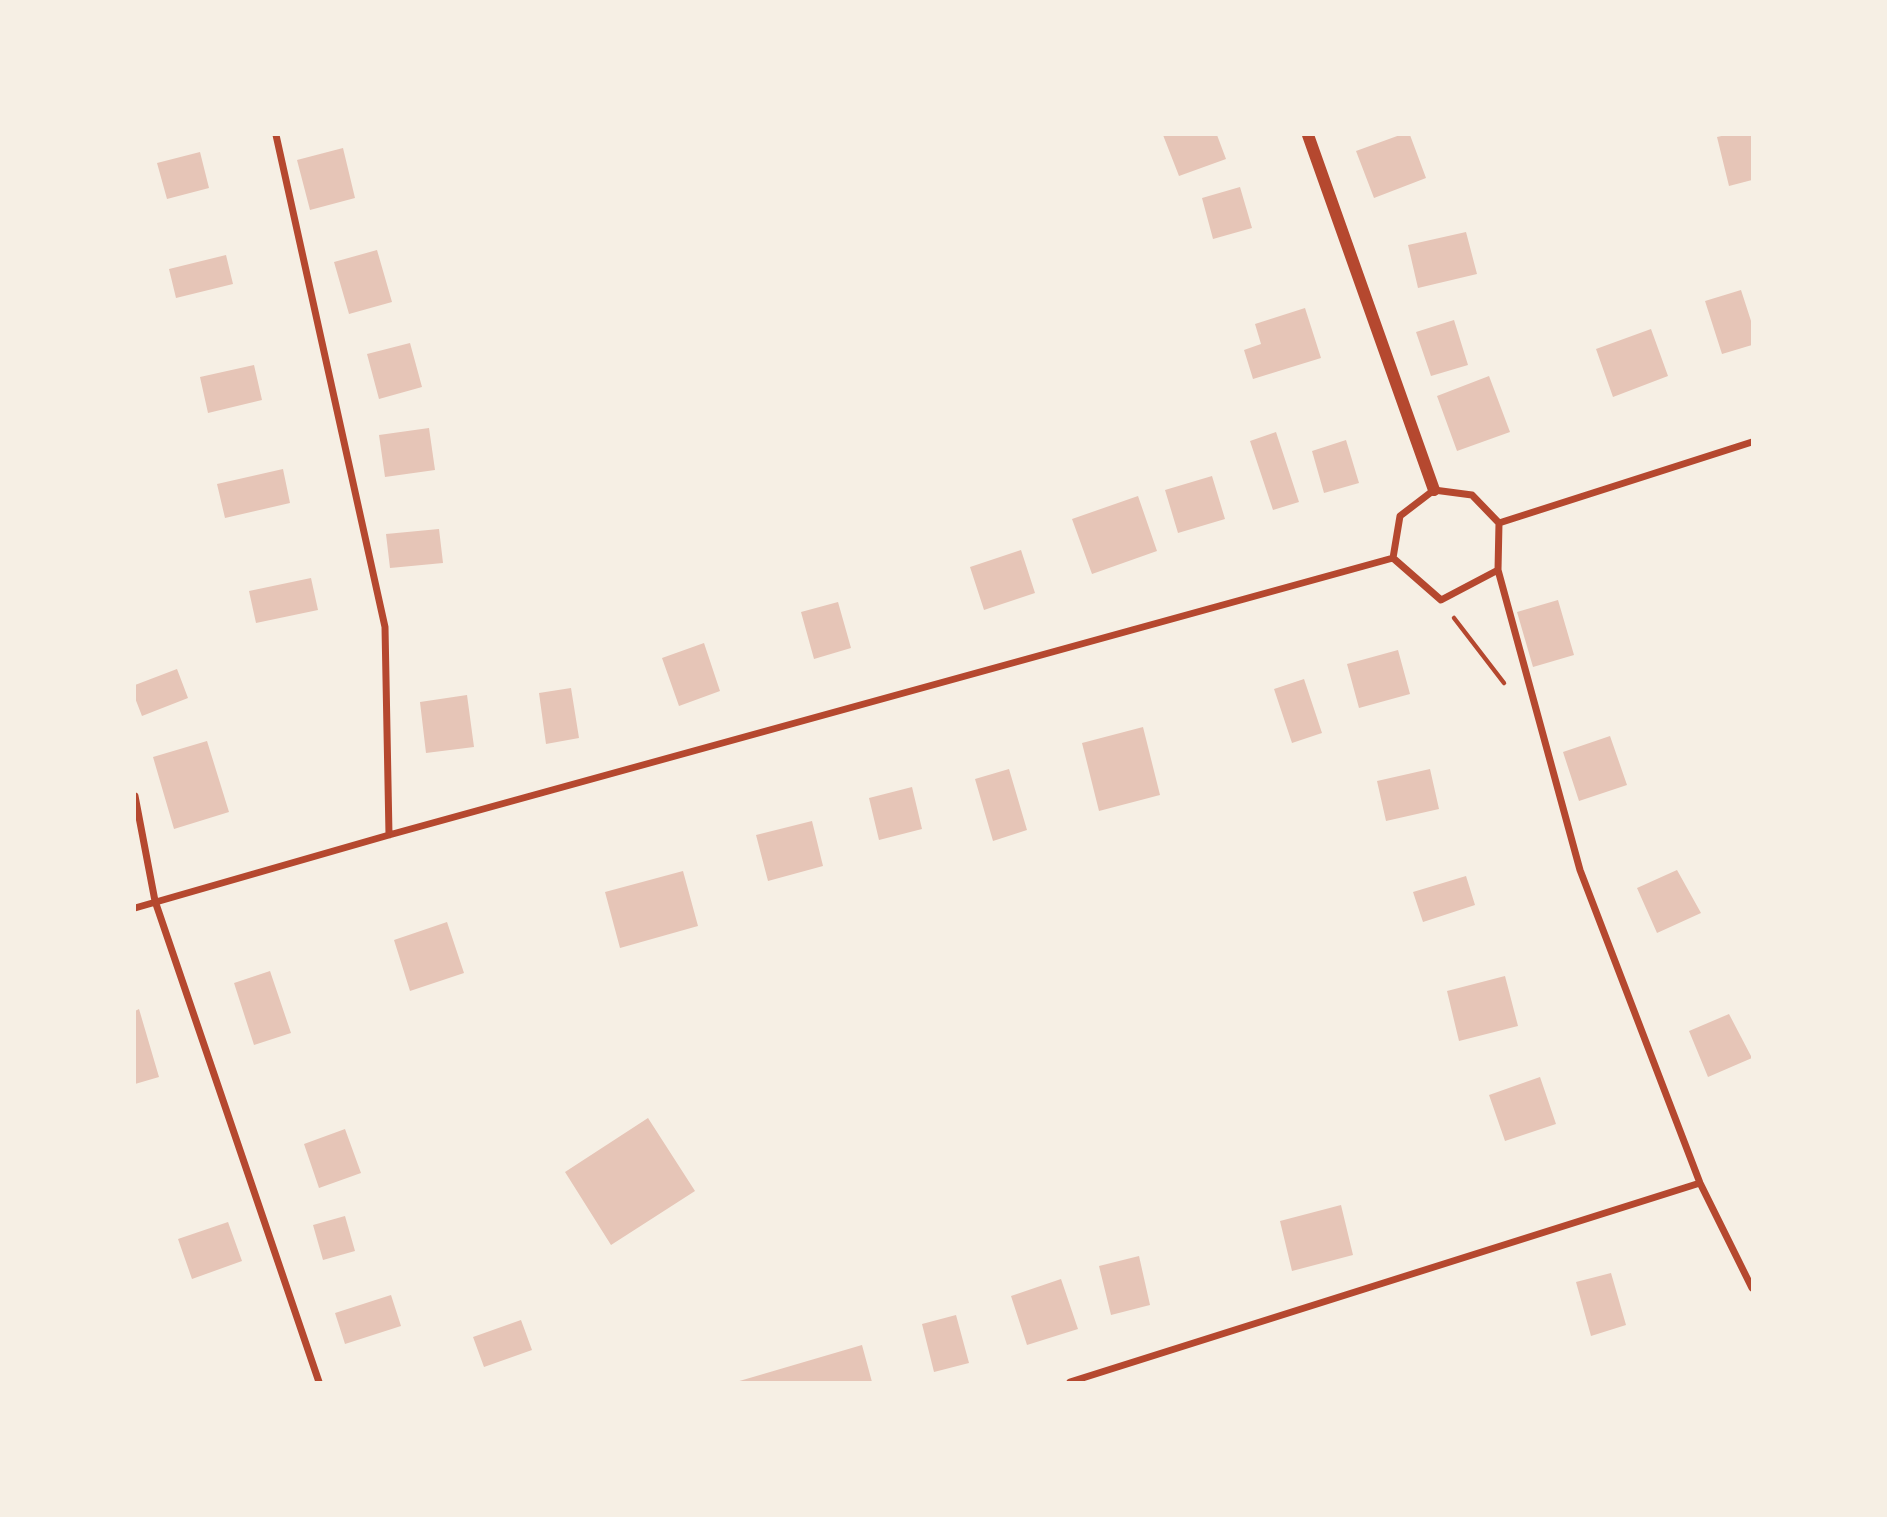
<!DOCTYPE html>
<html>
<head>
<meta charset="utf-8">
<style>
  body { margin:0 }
  #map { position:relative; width:1887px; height:1517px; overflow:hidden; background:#f6efe4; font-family:Roboto,sans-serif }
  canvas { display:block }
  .frame { position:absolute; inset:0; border:136px solid #f6efe4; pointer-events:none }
</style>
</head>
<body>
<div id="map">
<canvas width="1887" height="1517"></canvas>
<div class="frame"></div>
</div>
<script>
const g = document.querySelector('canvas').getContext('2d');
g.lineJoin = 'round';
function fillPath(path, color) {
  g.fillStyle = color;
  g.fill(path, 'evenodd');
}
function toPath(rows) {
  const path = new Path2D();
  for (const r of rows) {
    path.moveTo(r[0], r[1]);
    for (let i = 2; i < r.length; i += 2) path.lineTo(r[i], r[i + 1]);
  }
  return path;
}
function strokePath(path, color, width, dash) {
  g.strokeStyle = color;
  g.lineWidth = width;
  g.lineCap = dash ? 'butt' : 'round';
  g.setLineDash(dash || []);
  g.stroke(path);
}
fillPath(toPath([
  [1163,135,1217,135,1226,159,1179,176],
  [1400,135,1410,135,1426,178,1374,198,1356,151],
  [1726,135,1752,135,1752,180,1729,186,1717,137],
  [343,148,355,198,310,210,297,160],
  [200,152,209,188,167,199,157,163],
  [1240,187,1252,228,1213,239,1202,198],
  [1466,232,1477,274,1418,288,1408,245],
  [377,250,392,302,349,314,334,262],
  [226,255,233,284,176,298,169,269],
  [1741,290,1752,324,1752,345,1722,354,1705,301],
  [1305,308,1321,358,1253,379,1244,350,1261,344,1255,324],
  [1454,320,1468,365,1431,376,1416,332],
  [1651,329,1668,376,1613,397,1596,349],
  [410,343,422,387,379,399,367,354],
  [254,365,262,400,208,413,200,377],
  [1489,376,1510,432,1457,451,1437,396],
  [429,428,435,470,385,477,379,435],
  [1276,432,1299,502,1273,510,1250,441],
  [1346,440,1359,483,1324,493,1312,451],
  [283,469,290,503,225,518,217,484],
  [1212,476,1225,519,1178,533,1165,490],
  [1138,496,1157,551,1092,574,1072,519],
  [439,529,443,563,390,568,386,534],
  [1021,550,1035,593,984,610,970,567],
  [311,578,318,610,256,623,249,591],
  [1558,600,1574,655,1533,667,1517,612],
  [838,602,851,648,814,659,801,612],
  [704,643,720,691,679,706,662,658],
  [1398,650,1410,694,1359,708,1347,664],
  [177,669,188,698,142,716,135,698,135,685],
  [1304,679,1322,733,1292,743,1274,689],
  [571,688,579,738,546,744,539,693],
  [467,695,474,747,426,753,420,702],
  [1143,727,1160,795,1099,811,1082,743],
  [1610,736,1627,785,1579,801,1563,752],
  [207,741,229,812,174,829,153,757],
  [1009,769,1027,830,993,841,975,779],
  [1430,769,1439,809,1386,821,1377,781],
  [912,787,922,829,879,840,869,798],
  [812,821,823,866,768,881,756,835],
  [1677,870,1701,913,1657,933,1637,888],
  [683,871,698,926,620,948,605,892],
  [1466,876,1475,905,1423,922,1413,892],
  [447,922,464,973,410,991,394,940],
  [270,971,291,1033,254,1045,234,983],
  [1505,976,1518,1026,1459,1041,1447,991],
  [139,1009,159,1077,135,1084,135,1011],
  [1729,1014,1752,1058,1708,1077,1689,1031],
  [1540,1077,1556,1124,1505,1141,1489,1095],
  [648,1118,695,1191,611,1245,565,1172],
  [345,1129,361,1173,319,1188,304,1144],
  [1341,1205,1353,1255,1292,1271,1280,1221],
  [345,1216,355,1251,323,1260,313,1225],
  [228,1222,242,1261,192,1279,178,1239],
  [1139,1256,1150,1305,1111,1315,1099,1266],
  [1611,1273,1626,1325,1591,1336,1576,1282],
  [1061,1279,1078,1329,1027,1345,1011,1296],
  [391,1295,401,1326,345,1344,335,1313],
  [956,1315,969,1363,934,1372,922,1324],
  [521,1320,532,1350,484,1367,473,1337],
  [862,1345,872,1382,736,1382]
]), '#e6c5b7');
strokePath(toPath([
  [1454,618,1504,683]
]), '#b5482f', 4.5);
strokePath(toPath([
  [276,135,385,627,389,835],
  [1434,490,1472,495,1499,523,1498,570,1441,600,1393,558,1400,516,1434,490],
  [1499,523,1752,442],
  [1498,570,1580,870,1700,1183,1752,1288],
  [135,796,155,901,319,1382],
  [135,908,389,835,1393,558],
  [1070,1382,1700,1183]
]), '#b5482f', 7);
strokePath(toPath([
  [1308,135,1434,490]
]), '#b5482f', 12);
</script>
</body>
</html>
